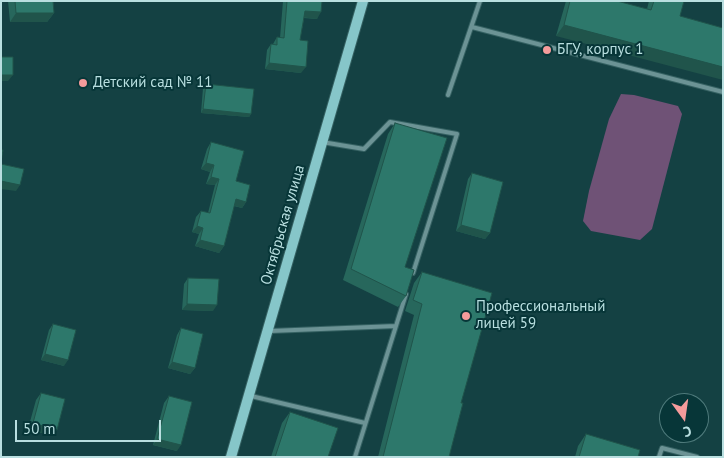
<!DOCTYPE html>
<html>
<head>
<meta charset="utf-8">
<style>
  body { margin:0 }
  #map { position:relative; width:724px; height:458px; overflow:hidden; background:#144143; font-family:"PT Sans",sans-serif }
  canvas { display:block }
  .frame { position:absolute; inset:0; border:2px solid #b9dfe0; pointer-events:none }
  .north { position:absolute; left:659px; top:393px; width:50px; height:50px; box-sizing:border-box; background:#073638; border:1px solid #4e7a7b; border-radius:50%; rotate:166deg; font-size:14px; font-weight:700; line-height:20px; text-align:center; color:#b9dfe0 }
  .north::after { content:''; display:block; margin:auto; width:18px; height:22px; background:#f59b9b; clip-path:polygon(50% 0,100% 100%,50% 72%,0 100%) }
  .scale { position:absolute; left:15px; top:420px; width:146px; height:22px; box-sizing:border-box; border:2px solid #b9dfe0; border-top:0; padding-left:6px; font-size:15px; line-height:18px; white-space:nowrap; color:#b9dfe0; -webkit-text-stroke:4px #073638; paint-order:stroke }
</style>
</head>
<body>
<div id="map">
<canvas width="724" height="458"></canvas>
<div class="frame"></div>
<div class="north">С</div>
<div class="scale">50 m</div>
</div>
<script>
const g = document.querySelector('canvas').getContext('2d');
g.lineJoin = 'round';
function fillPath(path, color) {
  g.fillStyle = color;
  g.fill(path, 'evenodd');
}
function toPath(rows) {
  const path = new Path2D();
  for (const r of rows) {
    path.moveTo(r[0], r[1]);
    for (let i = 2; i < r.length; i += 2) path.lineTo(r[i], r[i + 1]);
  }
  return path;
}
function strokePath(path, color, width, dash) {
  g.strokeStyle = color;
  g.lineWidth = width;
  g.lineCap = dash ? 'butt' : 'round';
  g.setLineDash(dash || []);
  g.stroke(path);
}
function drawText(font, color, halo, rows, align = 'center') {
  g.font = font + ' "PT Sans",sans-serif';
  g.lineWidth = 4;
  g.setLineDash([]);
  g.textBaseline = 'middle';
  g.strokeStyle = halo;
  g.fillStyle = color;
  for (const [text, x, y, turn = 0] of rows) {
    g.save();
    g.translate(x, y);
    g.rotate((+turn || 0) * Math.PI / 180);
    g.textAlign = isNaN(turn) ? turn : align;
    if (halo) g.strokeText(text, 0, 0);
    g.fillText(text, 0, 0);
    g.restore();
  }
}
fillPath(toPath([
  [621,94,634,95,678,106,682,114,652,229,640,240,591,231,583,221,589,191,609,119]
]), '#6f5276');
const lane = toPath([
  [472,27,723,92],
  [448,95,480,1],
  [322,142,364,149,390,122,457,134,413,273],
  [270,331,396,326],
  [251,396,365,423],
  [355,457,406,294],
  [659,457,662,448,697,457]
]);
const secondary = toPath([
  [231,457,363,1]
]);
strokePath(lane, '#356162', 6);
strokePath(secondary, '#356162', 12);
strokePath(lane, '#6c9395', 4);
strokePath(secondary, '#86c6c9', 10);
fillPath(toPath([
  [8,1,53,1,54,13,47,22,10,22],
  [283,1,322,1,317,19,304,18,300,40,301,73,265,69,267,50,271,44,273,44,277,37,280,38],
  [566,1,617,1,647,9,649,1,684,1,556,36],
  [206,84,251,114,249,117,201,113,203,88],
  [395,123,405,267,406,296,398,307,343,280,388,134],
  [211,142,236,181,246,202,242,208,234,206,224,246,219,253,195,246,199,234,192,232,196,217,201,211,208,213,215,185,206,184,210,172,201,169,207,149],
  [472,173,490,233,485,239,456,231,468,179],
  [422,272,461,403,449,457,378,457,414,315,405,311,414,283],
  [188,278,213,311,182,310,184,284],
  [53,324,64,366,41,360,49,330],
  [181,328,195,368,190,374,168,368,177,335],
  [41,393,52,436,28,429,36,400],
  [169,396,177,451,153,445,164,403],
  [290,412,328,457,271,457,282,423],
  [586,434,638,457,575,457,578,446]
]), '#27675c');
fillPath(toPath([
  [305,11,321,12,317,19,300,17],
  [16,13,54,13,47,22,10,22],
  [564,25,723,67,723,80,556,36],
  [269,63,306,67,301,73,265,69],
  [1,75,13,75,8,81,1,81],
  [203,109,251,114,249,117,201,113],
  [206,163,214,165,210,172,201,169],
  [211,177,219,179,215,185,206,184],
  [1,181,20,185,16,191,1,189],
  [236,199,246,202,242,208,232,205],
  [461,225,490,233,485,239,456,231],
  [197,226,203,228,199,234,192,232],
  [200,240,224,246,219,253,195,246],
  [187,304,217,305,213,311,182,310],
  [45,354,68,360,64,366,41,360],
  [172,362,195,368,190,374,168,368],
  [33,423,57,430,52,436,28,429],
  [157,439,181,445,177,451,153,445]
]), '#20544b');
const building = toPath([
  [15,1,53,1,54,13,16,13,15,1],
  [287,1,322,1,321,12,305,11,300,40,308,41,306,67,269,63,271,44,277,45,277,37,284,38,287,1],
  [570,1,617,1,651,10,654,1,684,1,680,16,723,28,723,67,564,25,570,1],
  [1,57,13,57,13,75,1,75,1,57],
  [206,84,254,89,251,114,203,109,206,84],
  [395,123,447,138,405,267,414,270,406,296,351,269,395,123],
  [211,142,244,151,236,181,250,185,246,202,236,199,224,246,200,240,203,228,197,226,201,211,210,213,219,179,211,177,214,165,206,163,211,142],
  [1,150,3,150,1,162,1,150],
  [1,164,24,169,20,185,1,181,1,164],
  [472,173,503,182,490,233,461,225,472,173],
  [422,272,492,293,461,403,463,403,449,457,383,457,422,304,413,300,422,272],
  [188,278,219,279,217,305,187,304,188,278],
  [53,324,76,330,68,360,45,354,53,324],
  [181,328,203,334,195,368,172,362,181,328],
  [41,393,65,399,57,430,33,423,41,393],
  [169,396,192,402,181,445,157,439,169,396],
  [290,412,338,428,328,457,275,457,290,412],
  [586,434,640,450,638,457,579,457,586,434]
]);
fillPath(building, '#2d786b');
strokePath(building, '#20544b', 1);
for (const [x, y, r, color] of [
  [547,50,5,"#f59b9b"],
  [83,83,5,"#f59b9b"],
  [466,316,5,"#f59b9b"]
]) {
  const dot = new Path2D();
  dot.arc(x, y, r, 0, 2 * Math.PI);
  g.fillStyle = color;
  g.fill(dot);
  strokePath(dot, '#073638', 2);
}
drawText('15px', '#b9dfe0', '#073638', [
  ["БГУ, корпус 1",557,50],
  ["Детский сад № 11",93,83],
  ["Профессиональный",476,307],
  ["лицей 59",476,324]
], 'left');
drawText('15px', '#b9dfe0', '#073638', [
  ["Октябрьская улица",283,225,-74]
]);
</script>
</body>
</html>
